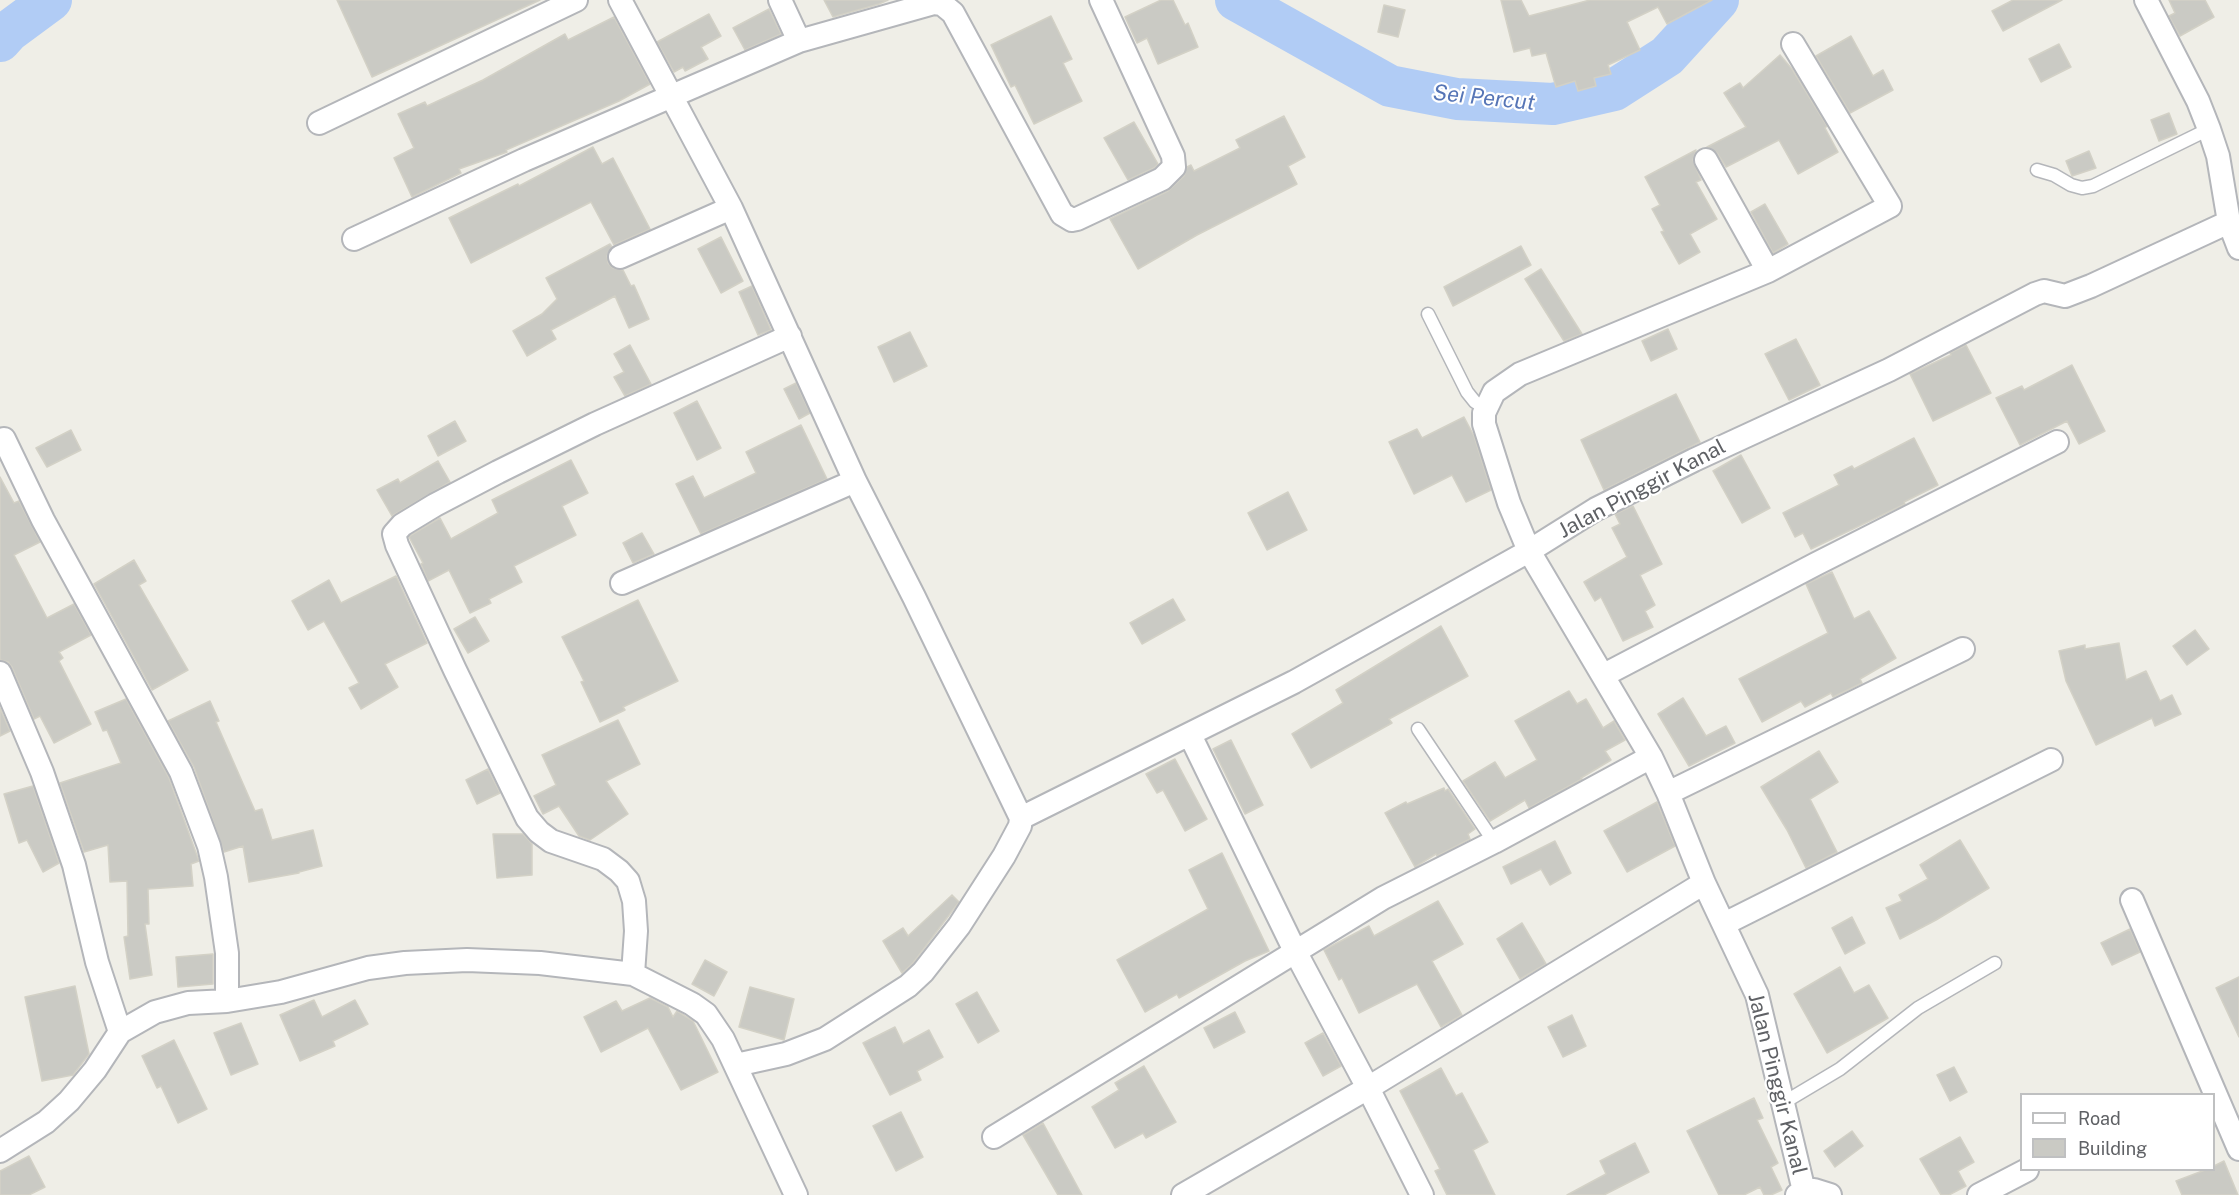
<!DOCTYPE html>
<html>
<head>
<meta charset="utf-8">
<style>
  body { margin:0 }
  #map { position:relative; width:2239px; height:1195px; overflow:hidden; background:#efeee7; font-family:"Public Sans",sans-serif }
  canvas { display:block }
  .legend { position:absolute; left:2020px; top:1093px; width:195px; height:78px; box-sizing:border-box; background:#fff; border:2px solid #bfc0c1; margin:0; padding:8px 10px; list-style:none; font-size:18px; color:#5f6165 }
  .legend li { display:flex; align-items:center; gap:12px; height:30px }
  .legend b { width:30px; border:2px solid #bfc0c1 }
</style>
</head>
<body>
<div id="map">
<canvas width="2239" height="1195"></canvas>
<ul class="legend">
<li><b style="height:8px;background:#fff"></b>Road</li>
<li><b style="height:16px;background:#cacac4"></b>Building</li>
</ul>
</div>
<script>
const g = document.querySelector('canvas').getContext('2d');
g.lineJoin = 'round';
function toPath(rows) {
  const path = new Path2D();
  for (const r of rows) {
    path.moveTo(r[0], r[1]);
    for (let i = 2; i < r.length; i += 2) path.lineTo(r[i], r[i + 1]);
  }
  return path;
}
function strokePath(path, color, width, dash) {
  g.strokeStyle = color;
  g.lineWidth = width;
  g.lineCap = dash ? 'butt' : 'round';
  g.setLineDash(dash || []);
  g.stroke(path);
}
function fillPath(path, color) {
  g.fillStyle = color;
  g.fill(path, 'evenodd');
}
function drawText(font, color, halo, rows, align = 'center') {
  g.font = font + ' "Public Sans",sans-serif';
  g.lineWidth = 4.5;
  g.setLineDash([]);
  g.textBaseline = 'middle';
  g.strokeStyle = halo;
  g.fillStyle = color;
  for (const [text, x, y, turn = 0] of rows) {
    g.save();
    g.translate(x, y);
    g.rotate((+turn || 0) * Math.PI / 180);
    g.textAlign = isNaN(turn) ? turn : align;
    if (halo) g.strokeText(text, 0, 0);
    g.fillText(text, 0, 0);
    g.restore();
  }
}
strokePath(toPath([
  [1236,0,1390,86,1457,99,1553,104,1614,90,1667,56,1718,0],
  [0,41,9,31,51,0]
]), '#b1ccf5', 42);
const building = toPath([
  [337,0,540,0,372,77,337,0],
  [824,0,888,0,879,4,833,17,824,0],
  [1161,0,1173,0,1185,25,1188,23,1198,47,1158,64,1147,38,1137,43,1125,17,1161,0],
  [1501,0,1521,0,1529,16,1590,0,1712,0,1667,24,1658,7,1627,22,1640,50,1608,65,1611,74,1594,78,1596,86,1578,91,1575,81,1556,87,1546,53,1532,56,1530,48,1514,52,1501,0],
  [2013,0,2062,0,2003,31,1992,11,2013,0],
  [2169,0,2205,0,2214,17,2180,36,2169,16,2175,13,2169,0],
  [1384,5,1405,10,1398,37,1378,32,1384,5],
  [769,9,781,34,745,50,733,28,769,9],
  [709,14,721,36,701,47,708,59,685,71,683,67,674,72,657,42,709,14],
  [1051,16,1072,59,1063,63,1082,101,1034,124,1015,85,1011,87,991,45,1051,16],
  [614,17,650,84,619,101,506,150,507,152,459,169,461,173,412,197,394,158,414,148,398,114,425,102,427,106,483,80,565,34,568,40,614,17],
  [1851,36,1873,76,1883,70,1893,90,1850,113,1816,56,1851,36],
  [2059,44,2071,67,2041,82,2029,59,2059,44],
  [1780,55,1792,69,1827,126,1825,128,1838,152,1798,174,1779,140,1726,167,1717,153,1707,147,1746,127,1724,93,1740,83,1743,88,1780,55],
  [2169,113,2177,134,2159,141,2151,120,2169,113],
  [1284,116,1305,157,1288,166,1297,184,1197,235,1138,269,1110,219,1168,191,1184,176,1187,167,1191,165,1194,171,1240,148,1236,140,1284,116],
  [1134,122,1158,164,1154,168,1128,180,1104,138,1134,122],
  [593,147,602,164,613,158,650,229,614,245,591,202,471,263,449,218,518,184,519,186,593,147],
  [1696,150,1693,160,1701,180,1696,182,1717,219,1690,234,1700,252,1679,264,1661,232,1664,231,1652,209,1660,205,1645,177,1696,150],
  [2089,151,2096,168,2072,176,2066,161,2089,151],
  [1765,204,1788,244,1773,253,1751,212,1765,204],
  [721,237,743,281,721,293,698,249,721,237],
  [610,244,612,247,607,256,608,263,613,268,623,270,631,286,634,285,649,319,629,328,615,296,551,330,556,339,527,356,513,331,542,314,557,299,546,278,610,244],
  [1521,246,1531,265,1453,306,1444,287,1521,246],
  [1541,269,1582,334,1564,341,1525,279,1541,269],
  [752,286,771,330,758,335,739,292,752,286],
  [1668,329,1677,349,1651,361,1642,341,1668,329],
  [910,332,927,366,894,382,878,347,910,332],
  [1796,339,1820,385,1789,400,1765,354,1796,339],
  [630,345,651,384,625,396,614,377,624,372,614,354,630,345],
  [1966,345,1991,393,1933,421,1910,374,1951,355,1950,353,1966,345],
  [2072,365,2105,431,2079,444,2067,421,2020,445,1996,398,2022,386,2024,390,2072,365],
  [796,383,810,413,799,419,784,389,796,383],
  [1676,394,1700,442,1604,490,1581,440,1676,394],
  [697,401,721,448,697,460,674,413,697,401],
  [1464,417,1474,436,1491,490,1466,502,1452,475,1414,494,1389,442,1417,429,1422,438,1464,417],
  [455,421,466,441,438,456,428,436,455,421],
  [801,425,827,479,701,534,676,484,693,476,704,498,756,473,746,452,801,425],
  [71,430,81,450,47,467,36,448,71,430],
  [1914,438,1938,485,1904,502,1905,504,1811,549,1803,533,1795,537,1783,513,1839,485,1834,475,1852,466,1854,469,1914,438],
  [1741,455,1770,508,1742,523,1713,471,1741,455],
  [571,460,588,493,562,506,576,535,514,566,522,582,489,599,491,603,470,613,449,570,428,581,421,564,423,563,409,537,411,535,440,518,451,539,498,513,492,500,571,460],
  [438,461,450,482,392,516,377,490,398,479,400,483,438,461],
  [0,477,14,503,19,501,40,542,14,555,47,618,74,604,91,635,59,652,63,658,59,661,91,724,54,743,40,716,34,719,12,667,8,662,0,660,0,477],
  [1288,492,1307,530,1267,550,1248,513,1288,492],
  [1633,506,1662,564,1640,575,1655,605,1645,611,1653,627,1623,641,1601,597,1595,601,1584,582,1627,557,1612,528,1620,524,1615,514,1633,506],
  [642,533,654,554,633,563,623,543,642,533],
  [134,560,146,581,139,585,188,670,152,690,94,584,134,560],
  [1832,572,1854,619,1869,611,1896,658,1860,679,1862,683,1833,697,1831,693,1805,707,1801,701,1762,722,1739,679,1828,633,1806,584,1832,572],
  [396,576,427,643,385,664,398,687,361,709,349,688,359,683,324,621,308,630,292,601,329,580,341,603,396,576],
  [1173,599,1185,620,1142,644,1130,623,1173,599],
  [638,600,678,681,623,707,625,710,600,722,581,682,584,681,562,637,638,600],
  [475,617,489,641,468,653,454,629,475,617],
  [1441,626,1468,676,1389,719,1392,723,1311,768,1292,734,1343,703,1336,690,1441,626],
  [2195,630,2209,649,2187,665,2173,646,2195,630],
  [2119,643,2126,680,2146,671,2160,701,2172,695,2181,714,2155,726,2152,718,2096,745,2066,681,2059,651,2085,645,2085,649,2119,643],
  [1569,691,1577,704,1586,699,1603,728,1614,721,1625,740,1605,751,1611,760,1581,778,1582,779,1529,808,1525,800,1490,821,1463,781,1495,762,1505,778,1537,760,1515,721,1569,691],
  [1683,698,1706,736,1726,726,1735,743,1689,766,1658,714,1683,698],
  [126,699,169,778,199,861,191,864,193,886,148,889,149,924,145,924,152,975,130,979,124,937,128,936,127,881,110,882,108,845,84,852,60,783,121,763,107,730,103,731,95,712,126,699],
  [210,701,219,721,216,722,255,811,262,809,272,840,313,830,322,866,299,872,299,873,249,882,243,846,224,852,194,767,168,721,210,701],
  [0,708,10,731,0,736,0,708],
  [618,720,640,764,606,781,628,814,590,840,579,836,559,806,543,814,534,796,556,785,542,755,618,720],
  [1231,740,1263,805,1245,814,1213,749,1231,740],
  [1819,751,1838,782,1810,799,1837,852,1806,868,1787,830,1761,787,1819,751],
  [1175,759,1207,819,1185,831,1163,790,1157,793,1146,774,1175,759],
  [488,769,500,793,477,804,466,780,488,769],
  [33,786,59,863,43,872,27,840,19,843,4,794,33,786],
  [1444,788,1445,791,1448,789,1475,829,1468,834,1470,839,1437,856,1436,854,1415,867,1385,813,1406,802,1407,804,1444,788],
  [1657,802,1675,846,1627,872,1604,831,1657,802],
  [493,834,523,834,532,844,532,875,497,878,493,834],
  [1960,840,1989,888,1936,920,1900,939,1886,908,1902,901,1899,895,1928,879,1920,865,1960,840],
  [1555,841,1571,873,1550,885,1541,869,1511,884,1503,867,1555,841],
  [1222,853,1269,951,1245,961,1179,998,1177,994,1145,1012,1117,960,1208,909,1189,870,1222,853],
  [952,895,959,902,913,963,902,973,883,941,903,928,908,936,952,895],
  [1438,901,1463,944,1432,961,1462,1015,1441,1027,1417,984,1359,1013,1342,978,1339,980,1324,950,1369,926,1374,936,1438,901],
  [1852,917,1865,943,1845,954,1832,928,1852,917],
  [1522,923,1546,964,1520,979,1497,939,1522,923],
  [2130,929,2140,952,2112,965,2101,943,2130,929],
  [213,954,213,984,178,987,176,957,213,954],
  [705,960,727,972,714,996,692,984,705,960],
  [1840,967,1854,993,1869,985,1888,1018,1827,1053,1794,994,1840,967],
  [2239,977,2239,1037,2216,988,2239,977],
  [75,986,89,1054,73,1075,42,1081,25,997,75,986],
  [750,987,794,999,784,1040,739,1027,750,987],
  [977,992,999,1031,978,1043,956,1004,977,992],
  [650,998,668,1007,673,1017,677,1011,693,1021,718,1072,681,1090,648,1028,601,1052,584,1017,616,1001,622,1011,650,998],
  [314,1000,322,1017,355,1000,368,1024,333,1041,335,1046,300,1061,280,1015,314,1000],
  [1235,1012,1245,1032,1214,1048,1204,1028,1235,1012],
  [1572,1015,1586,1046,1563,1057,1548,1027,1572,1015],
  [241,1023,258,1064,231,1075,214,1033,241,1023],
  [895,1027,903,1044,929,1030,943,1057,917,1071,921,1080,890,1095,863,1043,895,1027],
  [1323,1033,1341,1066,1323,1076,1305,1043,1323,1033],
  [174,1040,207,1109,178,1123,161,1086,157,1088,142,1056,174,1040],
  [1144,1066,1176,1122,1146,1138,1143,1133,1115,1148,1092,1107,1119,1090,1115,1083,1144,1066],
  [1954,1067,1967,1092,1950,1101,1937,1075,1954,1067],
  [1441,1068,1456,1096,1462,1093,1488,1142,1473,1150,1495,1195,1447,1195,1435,1171,1440,1169,1400,1091,1441,1068],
  [1754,1098,1763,1118,1757,1120,1778,1163,1771,1167,1782,1190,1771,1195,1764,1195,1760,1187,1744,1195,1719,1195,1687,1131,1754,1098],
  [901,1112,923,1157,896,1171,873,1126,901,1112],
  [1043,1123,1082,1195,1058,1195,1023,1135,1043,1123],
  [1852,1131,1863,1146,1835,1167,1824,1151,1852,1131],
  [1960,1137,1974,1162,1958,1171,1966,1186,1949,1195,1941,1195,1920,1159,1960,1137],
  [1635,1143,1649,1172,1604,1195,1567,1195,1606,1174,1600,1161,1635,1143],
  [29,1156,45,1187,29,1195,0,1195,0,1171,29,1156],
  [2224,1161,2238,1195,2182,1195,2176,1181,2205,1170,2214,1170,2214,1166,2224,1161]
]);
fillPath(building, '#cacac4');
strokePath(building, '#d3d1c6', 1.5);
const service = toPath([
  [2037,170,2054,175,2071,185,2082,188,2093,186,2209,129],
  [1428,314,1467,392,1475,402,1486,408],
  [1418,729,1494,842],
  [1783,1103,1840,1069,1918,1008,1995,963]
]);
const minor = toPath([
  [620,0,731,208,855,481,914,597,1021,818,1020,826,1004,856,959,926,923,972,908,986,825,1039,786,1054,736,1065],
  [780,0,799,41],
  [2146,0,2198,101,2209,129,2218,156,2229,222,2239,248],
  [1793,44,1890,206,1768,271,1520,374,1494,392,1484,413,1484,424,1509,503,1529,551,1651,757,1668,793,1704,883,1757,995,1804,1191],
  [319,123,576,0],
  [1706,160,1768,271],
  [354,239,524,160,799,41,934,3,942,4,953,13,1062,214,1072,220,1077,219,1162,179,1174,167,1173,156,1101,0],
  [620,257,731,208],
  [4,439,43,520,181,772,209,846,216,877,227,953,227,1001],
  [622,583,855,481],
  [0,673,42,772,74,865,97,962,120,1032],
  [1604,675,1816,564,2057,442],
  [1190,735,1295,951,1368,1088,1422,1195],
  [1668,793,1963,649],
  [1021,818,1294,682,1529,551,1596,509,1694,460,1889,370,2035,294,2044,291,2065,296,2091,286,2229,222],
  [2132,900,2239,1149],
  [1724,924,2051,760],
  [633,974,636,931,634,901,628,881,619,871,603,859,551,841,539,832,527,818,455,670,397,545,394,534,402,525,435,505,498,472,595,424,790,336],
  [994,1137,1383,898,1494,842,1651,757],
  [0,1151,46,1122,69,1101,95,1070,120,1032,155,1012,188,1003,227,1001,281,992,368,968,405,963,467,960,540,963,633,974,692,1004,706,1014,723,1039,796,1195],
  [1183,1195,1368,1088,1704,883],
  [1797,1195,1804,1191,1814,1190,1830,1195],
  [1979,1195,2027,1170]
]);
strokePath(service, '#b4b6ba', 15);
strokePath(minor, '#b4b6ba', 26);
strokePath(service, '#fff', 12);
strokePath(minor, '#fff', 22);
drawText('21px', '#5f6165', '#fff', [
  ["Jalan Pinggir Kanal",1642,489,-28],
  ["Jalan Pinggir Kanal",1777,1084,76]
]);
drawText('italic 22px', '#5675b6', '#fff', [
  ["Sei Percut",1484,98,6]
]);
</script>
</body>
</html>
